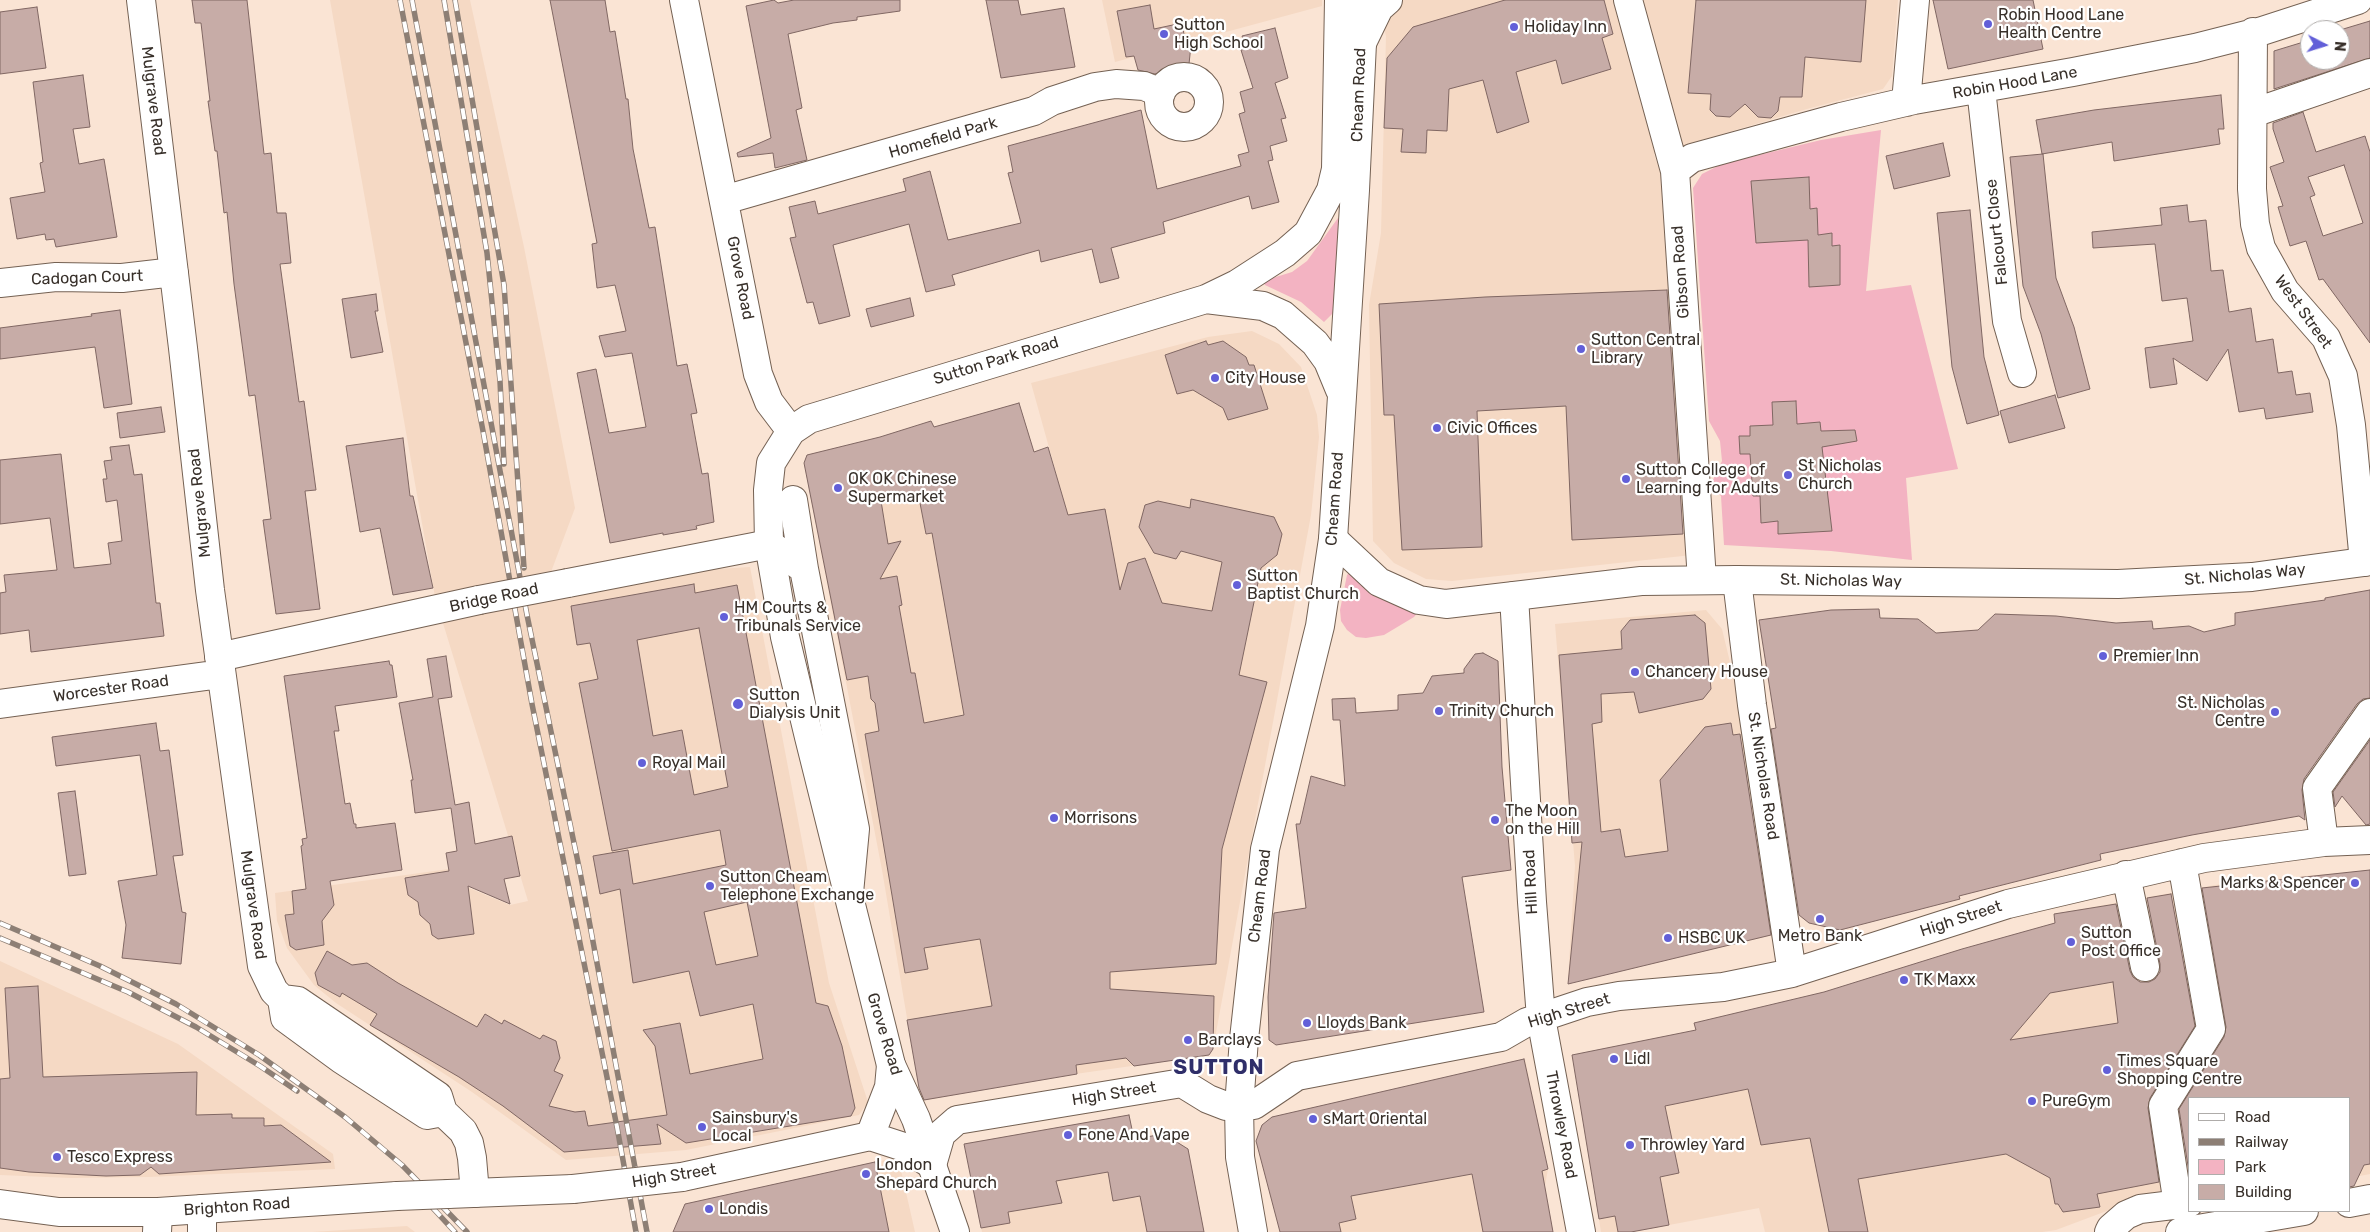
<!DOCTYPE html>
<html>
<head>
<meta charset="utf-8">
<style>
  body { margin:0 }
  #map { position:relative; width:2370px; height:1232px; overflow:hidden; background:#fae4d4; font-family:Rubik,sans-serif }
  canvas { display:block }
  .legend { position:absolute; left:2188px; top:1097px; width:162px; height:115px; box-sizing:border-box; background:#fff; border:1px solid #afacaa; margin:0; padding:6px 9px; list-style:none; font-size:15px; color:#38302a }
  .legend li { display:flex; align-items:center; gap:10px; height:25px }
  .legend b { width:25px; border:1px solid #afacaa }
  .north { position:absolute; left:2300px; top:20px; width:50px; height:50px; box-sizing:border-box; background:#fff; border:1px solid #afacaa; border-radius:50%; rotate:95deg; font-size:14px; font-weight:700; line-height:20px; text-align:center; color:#38302a }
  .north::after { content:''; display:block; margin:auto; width:18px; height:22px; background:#625fd8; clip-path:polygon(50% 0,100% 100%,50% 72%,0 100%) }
</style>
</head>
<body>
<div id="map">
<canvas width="2370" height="1232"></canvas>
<ul class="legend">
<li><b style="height:6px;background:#fff"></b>Road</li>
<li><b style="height:6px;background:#8d7f75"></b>Railway</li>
<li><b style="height:14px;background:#f3b3c2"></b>Park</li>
<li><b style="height:14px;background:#c7aca7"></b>Building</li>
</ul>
<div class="north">N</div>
</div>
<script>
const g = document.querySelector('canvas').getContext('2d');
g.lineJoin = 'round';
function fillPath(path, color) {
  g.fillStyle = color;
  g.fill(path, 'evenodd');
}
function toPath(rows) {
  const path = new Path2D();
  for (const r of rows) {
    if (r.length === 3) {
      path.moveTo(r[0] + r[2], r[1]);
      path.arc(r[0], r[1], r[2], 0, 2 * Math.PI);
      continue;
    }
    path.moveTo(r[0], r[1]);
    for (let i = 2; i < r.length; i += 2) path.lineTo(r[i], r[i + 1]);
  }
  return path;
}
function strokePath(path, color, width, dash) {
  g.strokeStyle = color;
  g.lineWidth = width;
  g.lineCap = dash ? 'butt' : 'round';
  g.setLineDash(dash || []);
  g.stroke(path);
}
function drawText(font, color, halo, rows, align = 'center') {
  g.font = font + ' Rubik,sans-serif';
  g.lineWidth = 4.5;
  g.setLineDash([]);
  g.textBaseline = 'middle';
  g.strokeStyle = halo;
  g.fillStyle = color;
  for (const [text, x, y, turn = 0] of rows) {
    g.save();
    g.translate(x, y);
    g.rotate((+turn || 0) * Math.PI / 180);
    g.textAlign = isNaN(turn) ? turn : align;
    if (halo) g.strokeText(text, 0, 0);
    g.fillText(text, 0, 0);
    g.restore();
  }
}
fillPath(toPath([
  [330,0,470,0,524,247,575,508,551,572,700,570,750,567,829,983,868,1102,859,1115,686,1150,566,1160,472,1092,336,1003,314,985,287,948,277,921,275,893,449,869,450,880,510,905,528,901,435,597],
  [1102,0,1322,0,1322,6,1115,62],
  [1376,0,1898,0,1892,76,1883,89,1807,109,1654,154,1664,184,1692,555,1452,581,1426,579,1394,563,1373,541,1369,305,1381,233,1386,36],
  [1252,331,1279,344,1301,367,1317,415,1319,437,1311,515,1213,1049,1209,1055,1047,1078,921,1101,882,870,804,463,807,455,880,437,891,490,910,499,919,498,926,534,1067,512,1031,383,1208,337],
  [1706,610,1722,629,1737,691,1773,935,1574,982,1568,980,1575,866,1555,624],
  [2370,870,2370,1174,2349,1178,2349,1098,2189,1098,2189,1194,2120,1206,2056,1230,2042,1232,1765,1232,1759,1208,1632,1232,1601,1232,1572,1055,1695,1030,1694,1023,1822,993,2055,923,2054,914,2221,884],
  [0,961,178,1044,333,1154,335,1169,148,1177,71,1178,0,1175],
  [1525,1059,1548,1169,1545,1186,1553,1232,1280,1232,1256,1141,1262,1125,1272,1117],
  [1129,1115,1134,1139,1164,1134,1188,1149,1204,1232,982,1232,965,1148,967,1143],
  [898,1157,915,1232,685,1232,685,1204],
  [407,1226,415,1232,312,1232]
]), '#f5d9c4');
fillPath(toPath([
  [1881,130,1866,291,1911,285,1958,469,1906,478,1912,560,1831,551,1724,545,1721,496,1714,489,1713,480,1722,461,1720,441,1709,421,1693,188,1702,174,1722,164,1821,140],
  [1338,218,1343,221,1336,310,1324,322,1301,302,1265,285,1263,281,1292,272,1307,261],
  [1351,571,1419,611,1414,617,1384,635,1366,638,1356,637,1347,630,1341,621,1340,610,1347,575]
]), '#f3b3c2');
const building = toPath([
  [192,0,247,0,264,154,271,153,277,213,286,213,291,263,280,264,299,402,304,401,316,490,305,491,320,609,276,614,263,520,271,519,255,395,249,396,234,284,227,212,224,213,217,151,215,151,208,101,210,101,201,23,195,23,192,0],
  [550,0,605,0,610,32,615,31,626,99,628,99,633,149,649,228,655,227,677,366,687,364,697,413,691,414,702,474,708,473,714,522,696,526,697,529,663,535,663,533,610,543,577,373,596,369,609,433,646,427,632,353,605,357,599,336,626,331,615,285,597,288,592,244,597,243,550,0],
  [774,0,778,3,794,0,900,0,900,11,857,17,857,20,833,23,788,34,802,108,796,110,807,160,775,168,773,153,738,157,737,153,771,138,746,6,774,0],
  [986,0,1018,0,1021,15,1064,8,1075,67,1001,78,986,0],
  [1505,0,1604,0,1613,34,1602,38,1611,69,1562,84,1556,60,1516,72,1529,122,1497,133,1483,80,1449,89,1447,131,1427,130,1426,153,1401,152,1403,129,1384,128,1387,58,1413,27,1505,0],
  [1696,0,1866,0,1861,62,1805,57,1802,97,1780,97,1778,111,1771,118,1758,117,1745,104,1730,117,1716,116,1710,110,1711,94,1688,93,1696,0],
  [1933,0,2033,0,2043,49,1948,69,1933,0],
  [1150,5,1154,29,1182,23,1186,46,1191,45,1189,64,1155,74,1138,70,1134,56,1126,57,1117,11,1150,5],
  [37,7,46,68,0,74,0,12,37,7],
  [2370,21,2370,58,2274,89,2274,51,2310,40,2310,60,2340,60,2340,30,2370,21],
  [1275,28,1288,78,1275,83,1286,118,1281,119,1287,141,1270,146,1273,160,1268,161,1279,202,1252,209,1249,196,1163,222,1165,233,1111,248,1119,278,1100,283,1092,249,1041,262,1039,250,952,275,955,285,926,292,909,224,833,245,850,316,819,324,813,302,807,303,790,238,796,237,789,207,815,201,818,214,906,191,903,179,930,171,948,240,1021,223,1008,173,1013,172,1008,146,1141,110,1157,189,1241,166,1238,155,1249,152,1239,114,1245,112,1240,92,1253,88,1241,50,1246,49,1242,36,1275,28],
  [83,75,90,127,73,129,79,164,104,159,117,237,56,247,54,239,46,240,45,234,17,239,10,198,45,192,40,163,43,162,33,82,83,75],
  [2221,95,2224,129,2218,129,2220,144,2114,161,2112,142,2042,154,2036,120,2094,110,2221,95],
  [2303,112,2316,152,2365,136,2370,152,2370,343,2323,279,2319,280,2306,241,2290,246,2278,207,2283,206,2270,167,2284,162,2273,129,2273,123,2303,112],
  [2344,165,2363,223,2323,236,2310,197,2315,195,2308,177,2344,165],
  [1943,143,1950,176,1894,189,1886,156,1943,143],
  [2043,154,2056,278,2074,327,2090,389,2058,398,2041,334,2023,286,2010,157,2043,154],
  [1809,177,1810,209,1817,208,1818,235,1832,233,1832,246,1840,245,1840,285,1809,287,1808,240,1756,243,1751,181,1809,177],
  [2187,205,2189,222,2206,220,2211,271,2223,270,2229,312,2251,308,2256,342,2273,339,2278,373,2292,371,2296,395,2310,393,2313,412,2266,419,2264,408,2239,412,2228,349,2207,381,2173,358,2177,384,2150,388,2145,348,2193,341,2187,298,2162,301,2155,244,2093,248,2092,232,2162,225,2160,208,2187,205],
  [1970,210,1984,357,1999,415,1967,424,1952,367,1937,213,1970,210],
  [1667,290,1683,534,1572,540,1566,406,1477,411,1482,547,1402,550,1394,415,1384,415,1379,304,1485,297,1667,290],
  [376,294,378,311,375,311,383,352,351,358,342,299,376,294],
  [910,298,914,316,871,327,866,309,910,298],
  [120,310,132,404,104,408,95,347,0,359,0,328,92,316,91,314,120,310],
  [1206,341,1208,345,1223,341,1246,357,1249,365,1254,365,1268,409,1228,420,1223,408,1193,390,1177,394,1165,355,1206,341],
  [2055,395,2065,428,2009,443,2000,411,2055,395],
  [1796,401,1797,424,1820,422,1821,431,1855,430,1857,441,1822,447,1832,531,1778,534,1778,521,1761,523,1760,496,1753,496,1750,454,1740,454,1739,436,1750,436,1750,426,1773,425,1772,402,1796,401],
  [1019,403,1034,452,1048,447,1068,515,1105,509,1120,590,1128,563,1145,558,1162,603,1212,611,1222,562,1181,551,1176,559,1154,553,1139,527,1145,505,1158,501,1190,508,1191,499,1274,517,1282,534,1277,555,1261,568,1239,675,1267,682,1222,849,1216,964,1110,972,1110,989,1214,996,1213,1049,1209,1055,1134,1066,1126,1058,1076,1065,1077,1074,924,1100,919,1088,907,1020,992,1006,980,939,924,948,928,969,905,973,865,734,879,731,875,703,871,699,868,676,847,680,804,463,807,455,880,437,931,421,934,427,1019,403],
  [919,498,926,534,932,533,964,715,924,723,915,673,911,673,899,606,902,605,897,576,880,579,901,541,888,544,881,501,919,498],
  [161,407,165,432,120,438,117,413,161,407],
  [403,438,410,496,413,496,433,588,393,595,380,528,360,532,346,446,403,438],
  [129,445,134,475,142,474,156,603,160,603,164,636,31,652,29,630,0,634,0,593,6,592,4,575,57,570,50,518,0,524,0,460,61,454,74,568,111,564,108,543,122,541,117,500,106,502,103,479,107,479,104,461,112,460,110,447,129,445],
  [694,584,695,593,737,585,816,1003,828,1006,842,1046,855,1108,851,1116,686,1143,657,1124,661,1144,564,1152,503,1106,459,1077,370,1025,377,1014,342,993,340,997,318,985,315,973,327,951,352,965,367,963,398,983,477,1027,485,1014,502,1024,504,1020,540,1039,543,1035,556,1041,560,1058,554,1071,563,1075,549,1106,575,1112,585,1111,588,1126,667,1115,655,1046,643,1030,680,1023,690,1074,763,1059,753,1004,700,1016,689,971,633,983,620,889,600,894,593,856,628,850,633,884,726,865,720,830,612,851,579,683,598,679,590,643,577,645,571,606,694,584],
  [699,628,728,787,694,795,682,730,653,736,637,640,699,628],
  [747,902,758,956,716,965,704,912,747,902],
  [2370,590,2370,698,2363,699,2357,704,2304,779,2302,790,2305,820,2299,816,2192,835,2100,854,2101,860,1959,896,1960,899,1840,930,1809,923,1799,915,1771,729,1776,728,1759,620,1831,610,1879,609,1880,618,1918,619,1936,633,1978,630,1995,614,2056,616,2116,623,2152,621,2153,629,2189,626,2204,632,2235,625,2235,613,2325,600,2325,598,2370,590],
  [1695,615,1705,623,1711,689,1703,699,1639,713,1634,692,1601,694,1602,722,1592,724,1601,832,1620,829,1625,857,1668,851,1660,780,1705,727,1731,723,1733,735,1740,734,1771,935,1568,984,1582,842,1572,843,1559,655,1622,649,1621,631,1630,620,1695,615],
  [1483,653,1498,661,1502,767,1511,870,1462,877,1484,1012,1276,1045,1269,1040,1268,997,1274,913,1306,908,1296,824,1300,824,1311,776,1345,786,1340,720,1333,720,1332,699,1355,698,1356,713,1398,710,1398,695,1423,693,1432,676,1464,673,1464,669,1475,654,1483,653],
  [446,656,452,697,438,699,455,805,469,802,475,844,512,836,520,876,504,879,510,904,468,886,474,934,438,939,432,935,430,924,420,915,418,902,408,895,405,878,449,871,446,853,457,851,451,808,415,813,411,780,413,780,399,703,433,697,427,659,446,656],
  [389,661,390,665,392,665,397,697,335,706,339,731,334,731,345,804,350,803,354,824,356,824,356,828,395,823,402,870,330,881,334,905,322,921,324,945,296,950,290,946,285,915,294,914,292,891,306,889,301,846,303,845,302,839,307,838,284,676,389,661],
  [156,723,160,751,169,750,183,855,173,856,182,912,186,913,181,964,122,958,126,925,118,881,157,875,140,755,56,766,52,737,156,723],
  [2370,740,2370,824,2366,825,2342,796,2335,807,2333,792,2370,740],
  [75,791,86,874,69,876,58,793,75,791],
  [2370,870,2370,1164,2364,1165,2354,1186,2349,1187,2349,1098,2189,1098,2189,1172,2179,1109,2224,1037,2226,1027,2202,888,2370,870],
  [2171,894,2195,1026,2150,1098,2148,1108,2159,1182,2097,1194,2100,1207,2063,1212,2058,1204,2055,1204,2050,1178,2006,1154,1858,1179,1868,1232,1829,1232,1810,1138,1761,1145,1748,1089,1665,1106,1679,1173,1660,1177,1669,1225,1631,1232,1618,1232,1615,1216,1599,1219,1572,1055,1696,1030,1694,1023,1824,992,1962,949,2055,923,2054,914,2116,904,2130,971,2133,977,2140,982,2149,982,2155,979,2160,972,2160,964,2147,898,2171,894],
  [2113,982,2118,1023,2010,1040,2050,993,2113,982],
  [38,986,43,1077,197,1072,196,1115,232,1114,232,1118,264,1118,264,1126,281,1125,331,1162,159,1174,151,1167,140,1175,106,1176,29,1172,0,1168,0,1079,10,1078,5,988,38,986],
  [1524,1059,1548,1169,1542,1171,1553,1232,1483,1232,1472,1174,1351,1196,1356,1219,1339,1223,1341,1232,1280,1232,1256,1141,1262,1125,1272,1117,1524,1059],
  [1129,1115,1134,1139,1164,1134,1188,1149,1204,1232,1147,1232,1140,1196,1113,1201,1108,1172,1056,1181,1062,1203,1008,1212,1010,1223,981,1228,964,1144,1129,1115],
  [875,1162,889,1232,673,1232,685,1204,875,1162]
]);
fillPath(building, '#c7aca7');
strokePath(building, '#806763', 1);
const minor = toPath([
  [141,0,183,348,210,590,262,966,274,991,282,999,285,1018,341,1059,427,1115,443,1112],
  [684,0,758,374,769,402,791,431],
  [1628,0,1675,171,1702,580],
  [2253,32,2252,189,2255,224,2261,248,2285,291,2326,338,2343,376,2351,425,2364,562],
  [1362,43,1379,8,1388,0],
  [1184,102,25],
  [1981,89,2007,321,2022,373],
  [1906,102,1915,0],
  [2253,113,2370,73],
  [1675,171,1692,158,1841,117,1914,100,2073,72,2195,48,2262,31,2358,0],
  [724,200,1034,111,1052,101,1095,87,1116,84,1144,86,1161,93],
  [0,283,56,277,122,278,174,272],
  [793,500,804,569],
  [1737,580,1752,705,1792,973],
  [568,583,769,544,804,569,855,829,849,893],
  [1514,596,1532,902,1541,1018,1581,1232],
  [219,657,479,600],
  [0,704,221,674],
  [2324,842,2317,788,2370,713],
  [2126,875,2145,967],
  [282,999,298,1001,438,1096,443,1112,463,1131,469,1143,472,1158,475,1193],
  [932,1165,941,1134,957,1120,1182,1083,1208,1099,1226,1106,1254,1105,1297,1076,1501,1037,1527,1022,1587,1002,1619,996,1723,987,1792,973,2008,904,2204,858,2324,842,2370,840],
  [2178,1205,2163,1106,2211,1029,2182,863],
  [157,1232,158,1212],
  [202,1232,202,1209]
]);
const major = toPath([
  [1333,539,1379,582,1419,600,1446,604,1641,581,1737,580,2118,584,2252,577,2370,561],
  [870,1136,889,1087,891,1065],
  [682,1177,870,1136,907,1148,932,1165],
  [448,1194,573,1189],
  [2349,1203,2370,1199],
  [0,1204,59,1212,158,1212,397,1196],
  [2109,1232,2111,1228,2126,1215,2140,1209,2189,1203],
  [2180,1232,2304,1211]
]);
const highway = toPath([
  [1206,299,1263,306,1283,315,1315,343,1328,361,1340,390],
  [955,1232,916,1119,891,1065,809,737,785,637,769,544,768,490,771,463,791,431,809,419,1206,299,1237,284,1285,253,1308,233,1331,190,1336,169,1339,0],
  [1253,1232,1240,1157,1239,1106,1244,1039,1265,849,1320,626,1333,539,1355,190,1362,43,1356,0]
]);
strokePath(minor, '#746153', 30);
strokePath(major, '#746153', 30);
strokePath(highway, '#746153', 30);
strokePath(minor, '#fff', 28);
strokePath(major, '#fff', 28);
strokePath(highway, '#fff', 28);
const rail = toPath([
  [400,0,483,431,532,704,617,1127,636,1232],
  [412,0,527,615,581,877,647,1232],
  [444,0,487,253,500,381,504,464],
  [455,0,504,285,524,568],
  [0,923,100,966,176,1004,259,1055,345,1117,402,1165,467,1232],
  [0,938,128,992,196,1027,260,1066,297,1091],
  [418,1192,455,1232]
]);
strokePath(rail, '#8d7f75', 5.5);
strokePath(rail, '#fff', 4, [11]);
const minorBridge = toPath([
  [479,600,568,583]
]);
const majorBridge = toPath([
  [573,1189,682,1177],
  [397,1196,448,1194]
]);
strokePath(minorBridge, '#746153', 30, []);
strokePath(majorBridge, '#746153', 30, []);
strokePath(minorBridge, '#fff', 28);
strokePath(majorBridge, '#fff', 28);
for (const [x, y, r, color] of [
  [1988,24,5,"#625fd8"],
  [1514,27,5,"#625fd8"],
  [1164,34,5,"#625fd8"],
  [1581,349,5,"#625fd8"],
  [1215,378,5,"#625fd8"],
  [1437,428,5,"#625fd8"],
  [1788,475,5,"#625fd8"],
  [1626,479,5,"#625fd8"],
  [838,488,5,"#625fd8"],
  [1237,585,5,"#625fd8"],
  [724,617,5,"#625fd8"],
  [2103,656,5,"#625fd8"],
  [1635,672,5,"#625fd8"],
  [738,704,6,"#625fd8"],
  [1439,711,5,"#625fd8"],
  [2275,712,5,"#625fd8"],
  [642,763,5,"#625fd8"],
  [1054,818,5,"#625fd8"],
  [1495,820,5,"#625fd8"],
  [2355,883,5,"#625fd8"],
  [710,886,5,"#625fd8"],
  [1820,919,5,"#625fd8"],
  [1668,938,5,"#625fd8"],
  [2071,942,5,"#625fd8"],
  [1904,980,5,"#625fd8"],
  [1307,1023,5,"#625fd8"],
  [1188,1040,5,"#625fd8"],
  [1614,1059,5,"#625fd8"],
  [2107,1070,5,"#625fd8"],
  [2032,1101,5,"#625fd8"],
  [1313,1119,5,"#625fd8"],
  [702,1127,5,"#625fd8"],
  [1068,1135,5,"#625fd8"],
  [1630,1145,5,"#625fd8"],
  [57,1157,5,"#625fd8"],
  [866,1174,5,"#625fd8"],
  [709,1209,5,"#625fd8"]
]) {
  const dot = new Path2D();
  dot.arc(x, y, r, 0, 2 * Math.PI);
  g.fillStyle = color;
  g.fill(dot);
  strokePath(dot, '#fff', 2);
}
drawText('16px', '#38302a', '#fff', [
  ["Robin Hood Lane",1998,15],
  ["Health Centre",1998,33],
  ["Sutton",1174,25],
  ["High School",1174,43],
  ["Holiday Inn",1524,27],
  ["Sutton Central",1591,340],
  ["Library",1591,358],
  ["City House",1225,378],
  ["Civic Offices",1447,428],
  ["St Nicholas",1798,466],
  ["Church",1798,484],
  ["Sutton College of",1636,470],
  ["Learning for Adults",1636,488],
  ["OK OK Chinese",848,479],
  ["Supermarket",848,497],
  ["Sutton",1247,576],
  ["Baptist Church",1247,594],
  ["HM Courts &",734,608],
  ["Tribunals Service",734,626],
  ["Premier Inn",2113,656],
  ["Chancery House",1645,672],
  ["Sutton",749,695],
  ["Dialysis Unit",749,713],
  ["St. Nicholas",2265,703,"right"],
  ["Centre",2265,721,"right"],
  ["Trinity Church",1449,711],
  ["Royal Mail",652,763],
  ["The Moon",1505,811],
  ["on the Hill",1505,829],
  ["Morrisons",1064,818],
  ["Sutton Cheam",720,877],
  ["Telephone Exchange",720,895],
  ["Marks & Spencer",2345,883,"right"],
  ["Sutton",2081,933],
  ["Post Office",2081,951],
  ["Metro Bank",1820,936,"center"],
  ["HSBC UK",1678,938],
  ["TK Maxx",1914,980],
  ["Lloyds Bank",1317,1023],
  ["Barclays",1198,1040],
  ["Lidl",1624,1059],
  ["Times Square",2117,1061],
  ["Shopping Centre",2117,1079],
  ["PureGym",2042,1101],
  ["Sainsbury's",712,1118],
  ["Local",712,1136],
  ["sMart Oriental",1323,1119],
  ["Fone And Vape",1078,1135],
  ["Throwley Yard",1640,1145],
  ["Tesco Express",67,1157],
  ["London",876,1165],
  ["Shepard Church",876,1183],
  ["Londis",719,1209]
], 'left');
drawText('16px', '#38302a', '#fff', [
  ["Robin Hood Lane",2015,83,-10],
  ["Cheam Road",1359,95,-88],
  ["Mulgrave Road",153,101,83],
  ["Homefield Park",943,138,-16],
  ["Falcourt Close",1997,232,-96],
  ["Gibson Road",1681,272,-94],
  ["Cadogan Court",87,278,-2],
  ["Grove Road",740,278,79],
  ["West Street",2303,312,54],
  ["Sutton Park Road",996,361,-17],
  ["Cheam Road",1335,499,-86],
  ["Mulgrave Road",200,503,-96],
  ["St. Nicholas Way",2245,575,-5],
  ["St. Nicholas Way",1841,581,1],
  ["Bridge Road",494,598,-12],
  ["Worcester Road",111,689,-8],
  ["St. Nicholas Road",1763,776,81],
  ["Hill Road",1531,882,-93],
  ["Cheam Road",1260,896,-83],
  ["Mulgrave Road",253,905,82],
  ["High Street",1961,919,-18],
  ["High Street",1569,1011,-17],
  ["Grove Road",884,1034,73],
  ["High Street",1114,1094,-9],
  ["Throwley Road",1561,1125,79],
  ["High Street",674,1176,-9],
  ["Brighton Road",237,1207,-4]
]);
g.letterSpacing = '1px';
drawText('bold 21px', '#2f2e69', '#fff', [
  ["SUTTON",1219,1068]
]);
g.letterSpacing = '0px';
</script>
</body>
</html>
